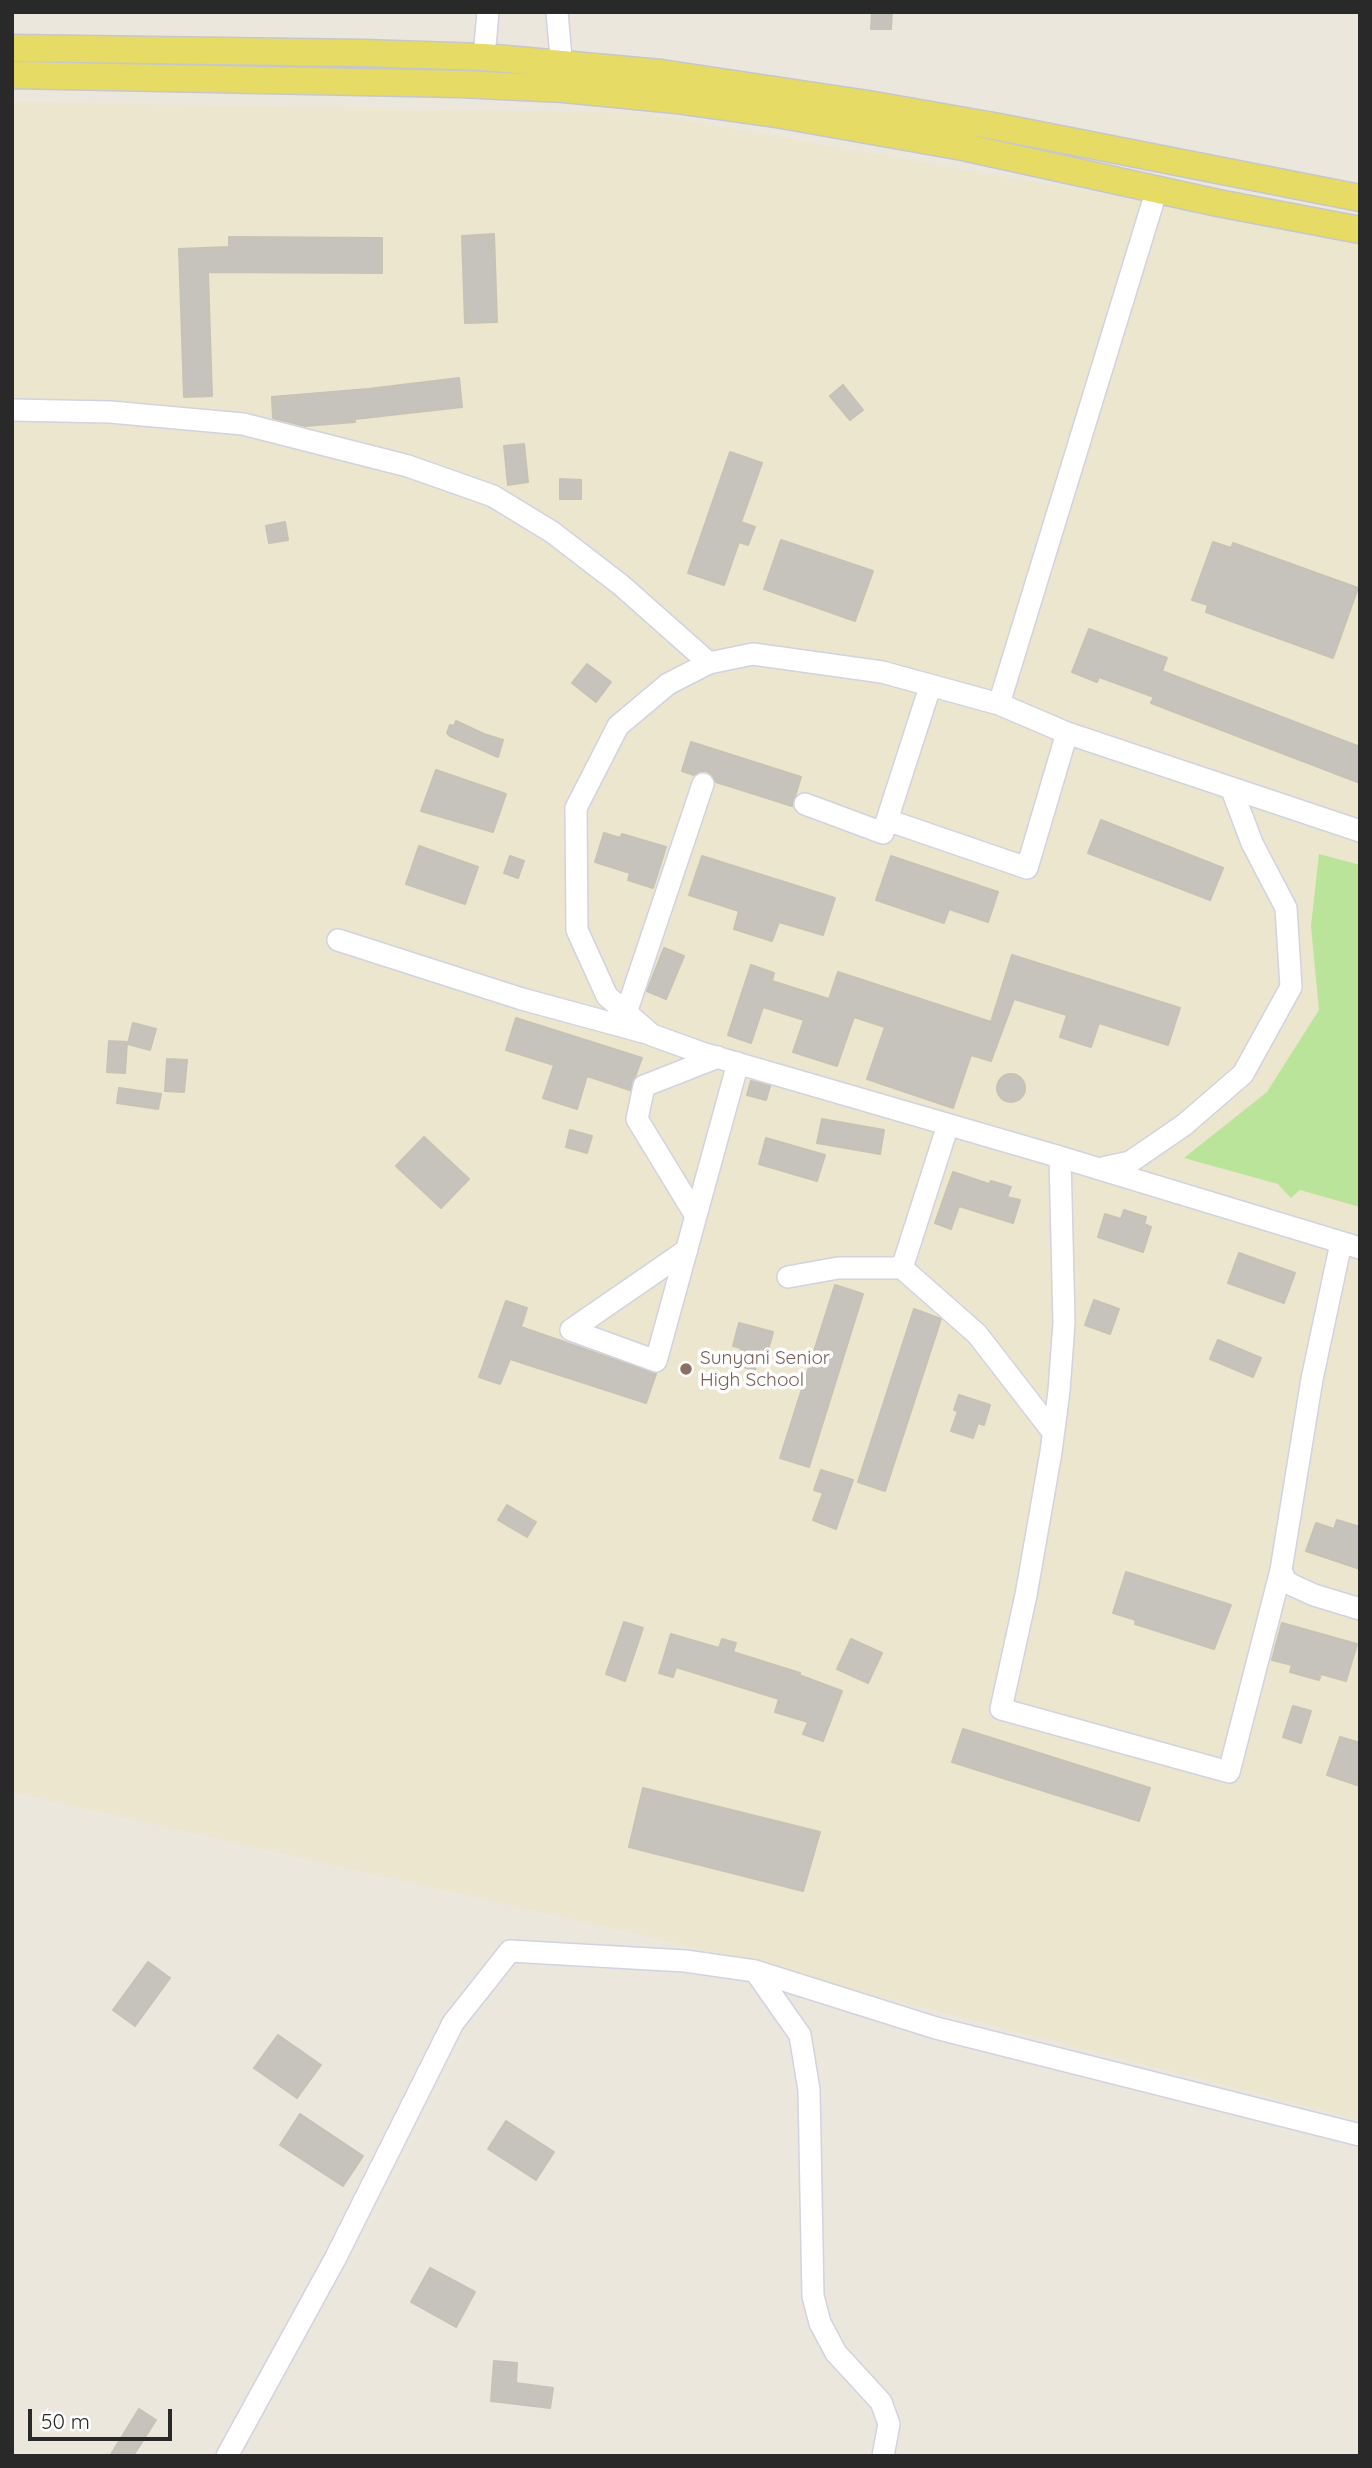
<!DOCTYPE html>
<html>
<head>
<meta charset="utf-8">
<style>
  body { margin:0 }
  #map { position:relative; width:1372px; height:2468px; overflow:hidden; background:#ebe7dc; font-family:Quicksand,sans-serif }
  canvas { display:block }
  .frame { position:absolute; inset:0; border:14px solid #292929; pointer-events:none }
  .scale { position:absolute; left:28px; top:2409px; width:144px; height:32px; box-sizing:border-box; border:4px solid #292929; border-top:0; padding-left:9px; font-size:21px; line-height:24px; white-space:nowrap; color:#292929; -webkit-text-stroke:5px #fff; paint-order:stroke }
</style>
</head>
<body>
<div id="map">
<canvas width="1372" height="2468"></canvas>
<div class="frame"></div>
<div class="scale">50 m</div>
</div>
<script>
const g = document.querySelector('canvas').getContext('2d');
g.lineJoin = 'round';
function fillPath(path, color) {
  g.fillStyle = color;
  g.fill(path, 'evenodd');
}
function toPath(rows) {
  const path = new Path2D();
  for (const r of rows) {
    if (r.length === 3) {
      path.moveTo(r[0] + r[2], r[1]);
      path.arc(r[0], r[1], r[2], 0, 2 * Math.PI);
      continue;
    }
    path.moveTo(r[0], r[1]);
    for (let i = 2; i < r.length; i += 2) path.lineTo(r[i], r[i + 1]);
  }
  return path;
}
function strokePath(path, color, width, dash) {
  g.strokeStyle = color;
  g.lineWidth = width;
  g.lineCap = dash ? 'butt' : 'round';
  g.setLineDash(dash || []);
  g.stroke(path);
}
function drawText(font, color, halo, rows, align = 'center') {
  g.font = font + ' Quicksand,sans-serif';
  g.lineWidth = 7;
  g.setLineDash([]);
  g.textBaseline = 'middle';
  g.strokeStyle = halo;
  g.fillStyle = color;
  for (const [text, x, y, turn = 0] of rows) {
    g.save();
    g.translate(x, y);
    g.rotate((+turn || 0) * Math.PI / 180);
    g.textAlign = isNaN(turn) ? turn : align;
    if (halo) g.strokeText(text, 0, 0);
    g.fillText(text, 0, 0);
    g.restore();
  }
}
fillPath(toPath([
  [12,102,642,113,1360,239,1360,2120,642,1935,12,1792]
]), '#ebe6cd');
fillPath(toPath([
  [1319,854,1360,865,1360,1207,1300,1190,1291,1198,1278,1184,1184,1158,1267,1092,1319,1010,1311,926]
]), '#b9e499');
const building = toPath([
  [872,12,892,12,891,29,871,29,872,12],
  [494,234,497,322,465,323,462,236,494,234],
  [229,237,382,238,382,273,208,272,212,396,184,397,179,249,229,247,229,237],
  [459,378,462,407,355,419,355,422,305,426,273,418,272,397,368,389,459,378],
  [843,385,863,410,850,420,830,396,843,385],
  [524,444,528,482,508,485,504,446,524,444],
  [730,452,762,463,741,522,755,527,748,545,739,542,724,585,688,573,730,452],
  [560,479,581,480,581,499,560,499,560,479],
  [285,522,288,540,269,543,266,526,285,522],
  [781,540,873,571,855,621,764,589,781,540],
  [1213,542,1231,548,1233,543,1358,588,1333,658,1206,612,1208,605,1192,600,1213,542],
  [1089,629,1167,658,1162,671,1360,747,1360,783,1151,703,1154,697,1099,677,1097,682,1072,672,1089,629],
  [587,664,611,682,596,702,572,683,587,664],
  [456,721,484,734,503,740,498,757,450,736,447,733,450,725,454,726,456,721],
  [691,742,801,777,792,806,716,782,712,775,707,771,700,771,694,775,682,771,691,742],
  [436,770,506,794,493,832,421,811,436,770],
  [1101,820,1223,868,1210,900,1088,853,1101,820],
  [604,833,620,838,622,834,666,847,653,888,628,880,630,873,595,862,604,833],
  [419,846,478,867,465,904,406,884,419,846],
  [510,856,524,861,518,878,504,873,510,856],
  [702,856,835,898,823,935,779,922,772,941,734,929,739,911,689,895,702,856],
  [891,856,998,892,988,922,949,909,944,923,876,900,891,856],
  [664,948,684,956,666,999,647,991,664,948],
  [1012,955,1180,1008,1168,1045,1099,1023,1091,1047,1060,1037,1067,1015,1014,999,991,1061,971,1055,953,1108,867,1079,885,1027,854,1017,837,1066,793,1052,804,1020,763,1007,751,1043,728,1035,751,965,774,973,772,981,829,999,838,972,991,1022,1012,955],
  [516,1018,642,1058,630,1090,587,1076,577,1109,543,1098,554,1065,506,1050,516,1018],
  [133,1023,156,1029,150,1050,128,1044,133,1023],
  [109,1041,127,1042,125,1073,107,1072,109,1041],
  [167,1059,187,1060,184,1092,165,1091,167,1059],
  [1011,1088,14],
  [751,1081,770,1086,766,1100,747,1095,751,1081],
  [119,1088,161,1094,158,1109,117,1103,119,1088],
  [822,1119,884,1130,880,1154,817,1143,822,1119],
  [570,1130,592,1136,587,1153,566,1147,570,1130],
  [424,1137,469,1179,441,1208,396,1166,424,1137],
  [766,1138,825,1155,817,1181,759,1164,766,1138],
  [953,1172,989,1184,991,1181,1011,1187,1007,1197,1020,1200,1013,1223,959,1206,951,1229,935,1223,953,1172],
  [1124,1210,1146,1217,1144,1224,1151,1227,1143,1252,1098,1237,1105,1214,1121,1219,1124,1210],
  [1239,1253,1295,1273,1284,1303,1228,1283,1239,1253],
  [835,1285,863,1294,809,1467,780,1458,835,1285],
  [1094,1300,1119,1309,1110,1334,1085,1325,1094,1300],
  [506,1301,527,1308,521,1327,656,1374,646,1403,510,1359,500,1384,479,1377,506,1301],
  [914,1309,941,1319,885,1491,858,1482,914,1309],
  [739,1323,773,1332,767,1354,760,1352,755,1370,736,1365,741,1348,733,1346,739,1323],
  [1218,1340,1261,1358,1253,1377,1210,1359,1218,1340],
  [959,1395,990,1405,984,1425,978,1423,973,1438,951,1431,958,1411,954,1410,959,1395],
  [821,1470,853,1480,836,1529,813,1520,823,1493,814,1490,821,1470],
  [507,1505,536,1522,527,1537,498,1520,507,1505],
  [1337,1520,1360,1527,1360,1569,1306,1551,1316,1523,1334,1529,1337,1520],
  [1126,1572,1231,1605,1214,1649,1135,1624,1136,1620,1113,1613,1126,1572],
  [624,1622,643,1628,625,1681,606,1674,624,1622],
  [1282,1623,1357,1644,1346,1681,1321,1674,1319,1680,1290,1672,1292,1665,1272,1660,1282,1623],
  [671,1634,719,1648,722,1639,736,1643,733,1652,800,1673,799,1675,842,1691,823,1741,803,1734,808,1722,775,1712,779,1699,676,1667,673,1677,659,1673,671,1634],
  [851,1639,882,1653,868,1683,837,1669,851,1639],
  [1293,1706,1311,1711,1301,1743,1283,1737,1293,1706],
  [963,1729,1150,1788,1139,1821,952,1762,963,1729],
  [1340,1737,1360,1743,1360,1786,1327,1775,1340,1737],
  [643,1788,820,1832,803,1891,629,1847,643,1788],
  [148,1962,170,1978,135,2026,113,2010,148,1962],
  [278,2035,321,2065,297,2098,254,2068,278,2035],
  [300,2114,363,2156,343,2186,280,2145,300,2114],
  [506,2121,554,2152,536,2180,488,2149,506,2121],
  [430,2268,475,2292,456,2327,411,2302,430,2268],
  [494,2361,517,2363,516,2383,553,2388,550,2408,491,2401,494,2361],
  [139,2409,156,2420,133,2456,110,2456,139,2409]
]);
fillPath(building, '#c6c3bc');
strokePath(building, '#c6c2b6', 2);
const minor = toPath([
  [557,12,563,80],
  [484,57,488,12],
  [12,410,110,412,243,424,408,466,493,496,552,532,621,585,709,663],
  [930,687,887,820,1027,868,1067,733],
  [999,704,1157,189],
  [805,804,883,833,887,820],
  [1360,831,1067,733,999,704,882,672,753,654,709,663,668,684,618,726,576,808,577,930,607,996,652,1035,702,1053,1060,1157,1360,1248],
  [338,940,522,999,647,1033],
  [626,1013,703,784],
  [948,1125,902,1268,977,1334,1053,1432],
  [1060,1157,1064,1323,1059,1391,1051,1452,1026,1595,1001,1709,1229,1772,1281,1570],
  [1102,1168,1130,1162,1184,1125,1243,1074,1291,987,1286,908,1252,843,1232,790],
  [696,1216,637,1119,644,1086,718,1057],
  [1341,1243,1312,1379,1281,1570,1285,1580,1292,1585,1314,1595,1360,1609],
  [687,1250,571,1330,656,1361,738,1063],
  [788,1277,838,1268,902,1268],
  [755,1971,800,2035,809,2090,813,2296,820,2323,836,2353,881,2402,889,2424,883,2456],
  [227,2456,335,2259,453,2023,510,1951,685,1961,755,1971,936,2028,1360,2135]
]);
const major = toPath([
  [12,48,363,53,484,57,661,73,868,104,999,127,1360,198],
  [12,75,460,84,564,89,676,100,782,115,963,147,1218,203,1360,230]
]);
strokePath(minor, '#d2d2e1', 24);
strokePath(major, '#c7c7c7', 29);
strokePath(minor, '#fff', 21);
strokePath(major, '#e6dc65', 26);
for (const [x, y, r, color] of [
  [686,1369,7,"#8d6e63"]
]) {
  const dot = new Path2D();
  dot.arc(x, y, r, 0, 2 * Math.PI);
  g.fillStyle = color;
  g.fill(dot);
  strokePath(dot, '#fff', 2.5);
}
drawText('19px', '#785e54', '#fff', [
  ["Sunyani Senior",700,1358],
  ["High School",700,1380]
], 'left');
</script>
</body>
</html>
